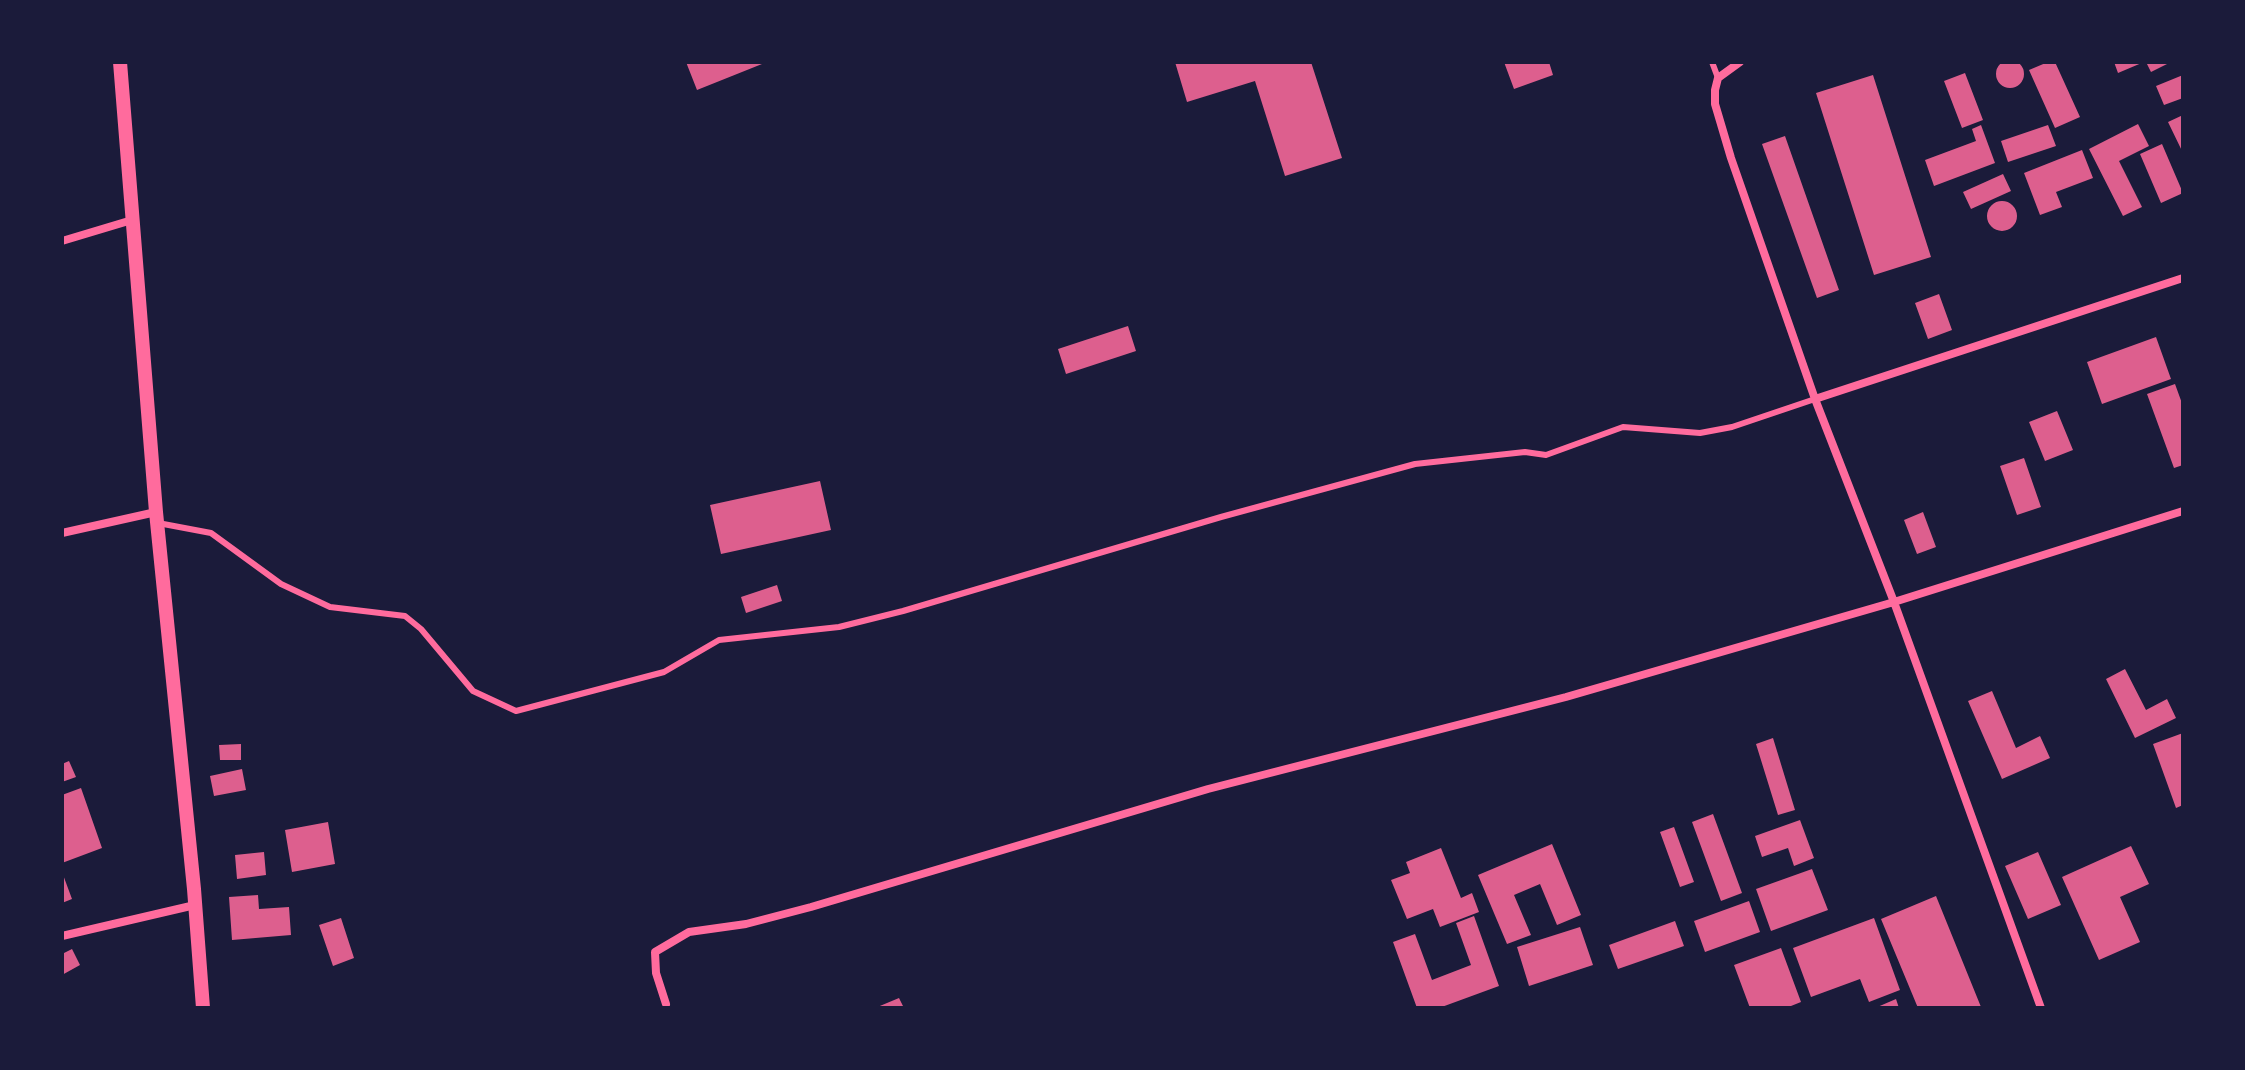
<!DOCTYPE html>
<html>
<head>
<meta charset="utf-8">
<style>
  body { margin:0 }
  #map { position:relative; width:2245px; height:1070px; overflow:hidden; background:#1b1b3a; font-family:Jost,sans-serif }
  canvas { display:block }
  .frame { position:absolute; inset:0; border:64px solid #1b1b3a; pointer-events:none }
</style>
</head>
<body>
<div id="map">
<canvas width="2245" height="1070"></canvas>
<div class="frame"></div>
</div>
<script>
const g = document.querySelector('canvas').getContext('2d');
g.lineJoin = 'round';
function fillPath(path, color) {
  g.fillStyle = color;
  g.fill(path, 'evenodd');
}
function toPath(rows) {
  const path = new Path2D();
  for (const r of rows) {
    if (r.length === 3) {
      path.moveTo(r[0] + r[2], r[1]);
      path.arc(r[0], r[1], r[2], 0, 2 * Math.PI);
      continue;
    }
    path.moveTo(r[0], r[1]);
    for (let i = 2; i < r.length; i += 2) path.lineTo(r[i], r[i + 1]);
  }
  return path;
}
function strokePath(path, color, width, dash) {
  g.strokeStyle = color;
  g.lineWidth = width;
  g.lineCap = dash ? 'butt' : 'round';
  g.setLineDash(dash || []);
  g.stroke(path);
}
fillPath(toPath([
  [2010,74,14],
  [686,62,767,62,697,90],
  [1175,62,1311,62,1342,158,1285,176,1255,81,1187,102],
  [1504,62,1549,62,1553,75,1514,89],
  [2048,62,2055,62,2080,117,2055,128,2029,70],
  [2114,62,2144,62,2118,73],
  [2146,62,2171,62,2151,72],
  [1965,73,1983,120,1962,128,1944,81],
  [1873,75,1931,257,1874,275,1816,93],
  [2183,75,2183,98,2164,105,2156,86],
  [2183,115,2183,153,2168,122],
  [2138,124,2149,146,2119,161,2142,207,2123,216,2089,149],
  [1981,125,1995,163,1934,186,1925,160,1976,141,1972,129],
  [2048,125,2056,146,2008,162,2001,141],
  [1785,136,1839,290,1817,298,1762,144],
  [2162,144,2183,193,2161,203,2140,154],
  [2082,150,2093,178,2056,192,2062,207,2040,215,2024,173],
  [2003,174,2011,191,1971,209,1963,192],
  [2002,216,15],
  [1939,294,1952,330,1928,339,1915,303],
  [1128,326,1136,351,1066,374,1058,349],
  [2156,337,2171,379,2102,404,2087,362],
  [2175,384,2183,406,2183,465,2174,468,2147,394],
  [2057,411,2073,450,2045,461,2029,422],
  [2024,458,2041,507,2017,515,2000,466],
  [820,481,831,530,721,554,710,505],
  [1923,512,1936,547,1917,554,1904,520],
  [777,585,782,601,746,613,741,597],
  [2125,669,2146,710,2167,699,2176,718,2135,738,2106,679],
  [1992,691,2016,748,2040,736,2050,758,2002,779,1968,701],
  [2183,733,2183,805,2176,808,2153,744],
  [1773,738,1795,810,1778,815,1756,744],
  [241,744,241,760,220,760,219,745],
  [69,761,76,777,62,782,62,764],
  [242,769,246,790,214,796,210,776],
  [81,788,102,848,62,863,62,795],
  [1713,814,1742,893,1721,901,1692,822],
  [1800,820,1814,858,1794,866,1788,848,1762,857,1755,836],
  [328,822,335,864,292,872,285,830],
  [1674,827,1694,882,1680,887,1660,832],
  [1552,844,1581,915,1557,925,1540,884,1514,895,1531,935,1507,944,1478,875],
  [2131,846,2149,884,2120,897,2140,942,2099,960,2062,877],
  [1441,848,1461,898,1472,893,1479,912,1440,927,1433,909,1407,919,1391,880,1410,873,1406,862],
  [264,852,266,875,237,879,235,855],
  [2038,852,2061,905,2028,919,2005,866],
  [1812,869,1828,910,1771,931,1756,889],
  [62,872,72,899,62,903],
  [258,895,259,909,289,907,291,935,232,940,229,897],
  [1936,896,1981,1007,1978,1008,1918,1008,1881,919],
  [1749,901,1760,932,1705,952,1694,921],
  [1474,916,1499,986,1439,1008,1417,1008,1393,942,1415,934,1432,980,1471,965,1456,923],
  [341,918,354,958,333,966,319,925],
  [1874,918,1900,990,1869,1002,1860,979,1811,997,1793,948],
  [1675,921,1684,946,1618,969,1609,945],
  [1580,927,1593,965,1529,986,1517,947],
  [1781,948,1801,1002,1786,1008,1750,1008,1734,965],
  [72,949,80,965,62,975,62,954],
  [899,998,904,1008,875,1008],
  [1896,999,1899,1008,1875,1008]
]), '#dd5f8e');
strokePath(toPath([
  [1712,62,1718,78],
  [158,523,211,533,281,584,330,607,405,616,421,629,473,691,516,711,664,672,719,640,839,627,903,611,1221,517,1415,464,1525,452,1546,455,1623,427,1700,433,1732,427,1815,399]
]), '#ff6b9d', 6);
strokePath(toPath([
  [1740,62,1718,78,1715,90,1715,104,1731,158,1815,399,1894,602,2041,1008],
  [62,241,132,220],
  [1815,399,2183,278],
  [62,533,156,512],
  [62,936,195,905],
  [666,1004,656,973,655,952,689,932,746,924,811,907,1208,789,1566,697,1894,602,2183,511]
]), '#ff6b9d', 8);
strokePath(toPath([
  [120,62,156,512,194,889,203,1008]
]), '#ff6b9d', 14);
</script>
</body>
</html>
